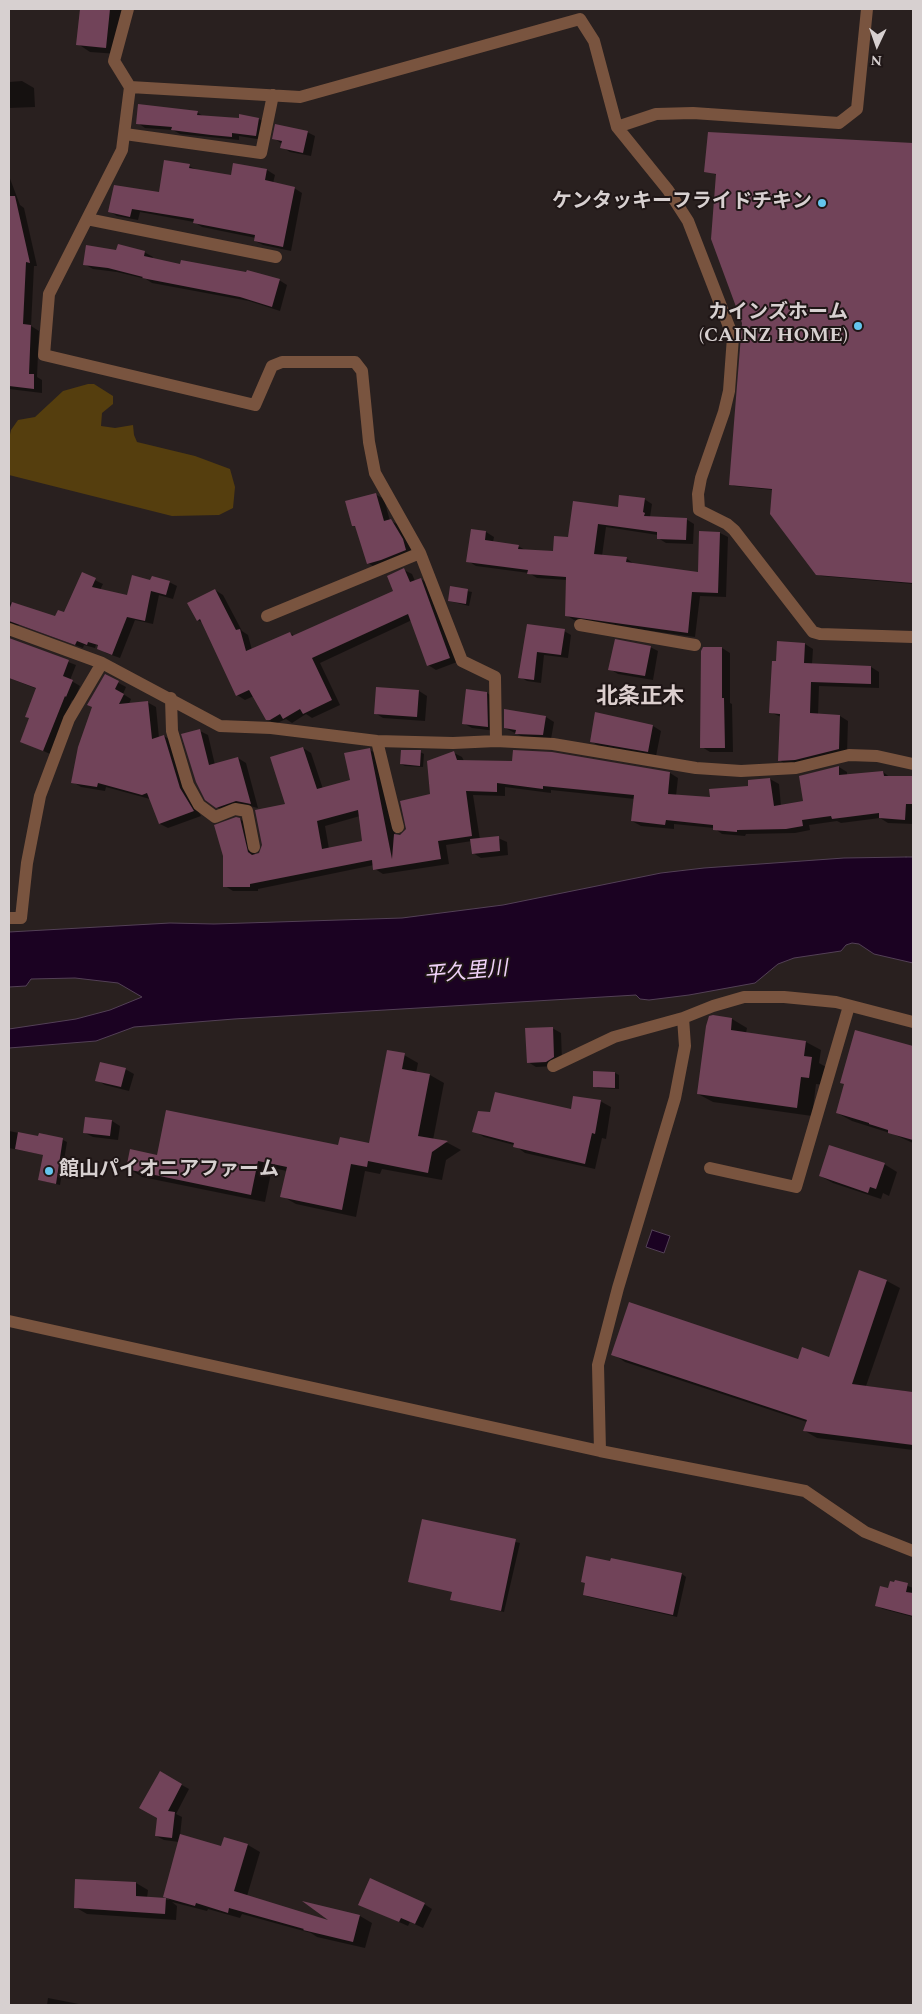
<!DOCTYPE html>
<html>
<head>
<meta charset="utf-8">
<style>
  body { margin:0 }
  #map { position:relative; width:922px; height:2014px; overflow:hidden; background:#29201f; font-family:Spectral,serif }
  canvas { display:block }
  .frame { position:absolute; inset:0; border:10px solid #d7d0d0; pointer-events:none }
  .north { position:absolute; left:852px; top:20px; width:50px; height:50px; -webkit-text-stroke:4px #1f1616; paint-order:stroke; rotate:183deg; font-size:14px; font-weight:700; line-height:20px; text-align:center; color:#d7d0d0 }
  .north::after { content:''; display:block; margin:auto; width:18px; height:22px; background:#d7d0d0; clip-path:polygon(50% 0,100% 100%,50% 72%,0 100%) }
</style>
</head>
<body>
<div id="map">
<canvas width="922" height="2014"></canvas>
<div class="frame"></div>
<div class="north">N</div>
</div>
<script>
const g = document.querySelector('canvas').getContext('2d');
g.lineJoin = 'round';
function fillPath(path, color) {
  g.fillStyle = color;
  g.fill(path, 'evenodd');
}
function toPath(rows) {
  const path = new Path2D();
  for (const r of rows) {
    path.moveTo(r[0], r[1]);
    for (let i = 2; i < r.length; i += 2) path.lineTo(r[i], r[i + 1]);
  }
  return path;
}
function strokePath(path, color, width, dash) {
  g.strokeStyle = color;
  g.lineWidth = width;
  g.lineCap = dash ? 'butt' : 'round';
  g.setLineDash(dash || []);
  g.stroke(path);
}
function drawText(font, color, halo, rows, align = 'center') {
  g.font = font + ' Spectral,"Noto Sans JP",serif';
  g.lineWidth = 4;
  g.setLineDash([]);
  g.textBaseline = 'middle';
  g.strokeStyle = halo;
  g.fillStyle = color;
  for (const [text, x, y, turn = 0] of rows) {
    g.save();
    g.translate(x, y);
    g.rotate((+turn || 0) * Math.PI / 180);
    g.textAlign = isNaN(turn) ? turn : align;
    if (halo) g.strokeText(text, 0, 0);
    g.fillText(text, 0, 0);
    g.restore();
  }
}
fillPath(toPath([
  [88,384,94,384,113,396,113,404,102,413,101,426,115,428,133,425,134,435,137,442,195,456,230,469,235,487,233,508,219,515,172,516,9,475,9,439,11,430,18,420,35,417,63,391]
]), '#553e0e');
const water = toPath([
  [906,857,913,857,913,963,874,954,859,944,852,943,846,945,841,951,794,958,778,964,755,983,689,995,649,1000,640,999,636,995,234,1019,134,1027,96,1041,9,1048,9,1029,76,1019,110,1010,142,997,118,983,75,978,31,979,26,986,9,987,9,932,170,923,214,924,402,918,503,905,661,873,704,868,844,858,906,857],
  [652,1230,670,1236,664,1253,646,1247,652,1230]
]);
fillPath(water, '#1b0222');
strokePath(water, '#534056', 1);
fillPath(toPath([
  [81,9,127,9,118,54,90,52,78,44],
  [22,81,34,88,35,107,9,108,9,82],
  [197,112,204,117,259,119,266,123,263,140,239,136,239,140,180,134,173,130,145,128,138,123],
  [307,132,315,136,311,156,290,152,282,147,282,144,274,138],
  [709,134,913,144,913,584,821,576,817,574,773,490,734,486,730,484,743,323,717,175,706,171],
  [189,166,197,170,232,176,267,170,275,175,273,183,294,188,302,193,291,251,263,245,255,241,256,238,202,227,194,222,140,212,138,220,117,216,109,211,160,194],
  [9,176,20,205,24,208,37,266,34,266,31,326,39,331,37,377,42,380,42,393,9,389],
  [117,251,144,252,153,257,152,259,181,265,279,280,287,285,280,311,249,301,152,283,146,279,117,272,93,269,84,264],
  [375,494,384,499,390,521,400,525,414,554,376,568,368,563,356,527,354,526],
  [644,499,652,504,650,517,686,519,694,524,693,544,666,543,658,538,658,535,606,527,602,556,626,558,634,564,700,573,700,533,720,533,728,537,726,597,700,596,695,637,574,620,566,615,567,580,537,578,529,573,476,566,468,561,472,530,486,532,494,537,493,542,518,546,527,551,554,552,569,538,619,509],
  [404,570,412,574,415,581,421,579,429,584,457,662,436,670,428,665,412,620,320,663,340,705,312,718,306,714,292,723,286,719,275,724,267,719,254,696,245,700,237,695,203,623,198,620,215,590,223,595,242,631,248,635,252,650,290,633,295,636,394,592],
  [82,574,103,584,100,590,128,596,151,581,169,582,177,586,173,599,159,595,153,624,135,620,120,658,106,653,99,648,99,646,96,645,95,648,84,645,83,648,20,625,11,627,9,635,9,602,56,618,65,614],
  [451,588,472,592,469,606,449,601],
  [528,625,564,631,571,635,568,658,544,655,541,683,527,681,520,677],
  [9,637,11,640,76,665,70,680,80,686,74,701,72,700,50,754,22,741,31,719,37,689,9,678],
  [805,644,813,649,812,664,871,667,879,672,879,688,819,686,818,715,840,716,848,721,847,753,787,765,779,760,781,717,770,712,777,662],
  [650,647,658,651,653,680,618,674,610,669],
  [704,648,722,648,730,653,730,703,732,704,733,752,710,752,702,747],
  [106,676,126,687,123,694,131,699,129,704,147,702,156,707,159,738,164,736,172,741,188,793,201,816,168,828,160,824,150,799,106,787,105,791,81,787,73,782],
  [419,691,427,696,425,721,383,718,375,713],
  [487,693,495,698,496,731,472,728,463,723],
  [546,717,554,722,551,739,525,738,505,728],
  [653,726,661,731,656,756,599,746,591,741],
  [200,731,208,735,215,765,238,758,246,763,258,808,245,805,226,812,217,807],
  [303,748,311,753,323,789,351,781,370,750,379,755,395,835,401,836,431,795,454,753,462,757,464,761,670,773,678,778,676,796,711,799,750,787,749,782,770,779,779,784,781,806,804,802,839,767,847,772,847,776,883,772,891,778,913,778,913,824,888,823,880,818,841,823,837,821,809,825,810,830,795,833,746,834,745,836,722,834,714,828,674,824,674,829,641,826,632,821,635,799,551,790,551,793,505,787,505,796,473,795,480,840,498,838,507,842,508,855,481,858,473,853,472,841,446,845,449,864,383,874,375,869,374,865,258,889,258,891,233,891,225,886,240,819,248,824,255,855,260,854,287,805],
  [360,816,364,842,329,849,325,826],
  [420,752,424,754,423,767,405,766,401,764],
  [713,1016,732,1019,747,1028,746,1033,806,1042,821,1050,819,1063,826,1067,824,1085,816,1084,812,1116,713,1102,698,1094],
  [552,1028,561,1033,562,1061,555,1066,536,1067,528,1062],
  [856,1031,913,1047,913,1143,893,1134,852,1121,837,1113,845,1085],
  [404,1055,418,1063,416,1073,430,1075,444,1083,433,1140,448,1143,461,1150,446,1160,442,1180,382,1169,380,1174,365,1171,356,1217,296,1204,282,1196,287,1171,272,1168,265,1202,142,1177,128,1168,158,1156,370,1144],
  [125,1069,134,1074,129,1091,105,1085,97,1080],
  [594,1072,615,1073,619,1075,619,1089,598,1088,594,1086],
  [600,1101,611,1107,606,1139,602,1138,595,1169,525,1153,514,1145,484,1137,474,1131,491,1113,572,1111],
  [112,1121,120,1126,118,1140,93,1137,85,1133],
  [9,1131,39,1137,63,1140,67,1142,60,1185,39,1180,44,1155,9,1148],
  [884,1164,897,1172,889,1196,883,1193,881,1199,833,1183,820,1176],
  [860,1272,887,1281,900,1288,866,1386,913,1392,913,1450,817,1438,805,1431,807,1422,625,1362,613,1354,799,1360,830,1358],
  [423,1520,520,1543,504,1612,455,1601,452,1599,453,1592,409,1581],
  [612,1559,682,1574,686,1577,677,1617,589,1597,584,1595,611,1563],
  [896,1581,913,1588,913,1617,883,1609,876,1606],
  [160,1773,189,1789,176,1814,182,1817,180,1836,222,1847,225,1838,248,1845,260,1852,247,1896,333,1923,360,1916,372,1923,365,1948,317,1937,311,1933,242,1914,240,1918,208,1909,207,1911,172,1902,177,1906,176,1920,87,1914,75,1907,76,1880,136,1883,148,1890,147,1898,170,1900,164,1896,179,1842,164,1840,156,1836],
  [359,1904,424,1904,432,1909,423,1928,410,1922,408,1926],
  [48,1998,84,2005,47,2005]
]), '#0007');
fillPath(toPath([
  [80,9,110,9,106,48,76,45],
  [138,104,198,111,197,115,239,118,239,114,259,118,256,136,232,133,232,137,211,135,171,130,172,127,136,124],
  [275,124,308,131,303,153,280,148,282,141,272,139],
  [708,132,913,143,913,583,816,575,770,514,772,489,729,485,742,323,711,239,716,174,704,172],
  [164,160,190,164,189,168,231,175,233,163,267,169,265,180,295,187,283,247,254,241,255,235,193,223,194,219,132,209,130,217,108,212,114,185,159,192],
  [9,196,15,196,30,263,26,262,23,324,31,325,29,374,34,374,34,389,9,386],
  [118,244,145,251,144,256,180,264,181,260,246,272,247,270,280,279,272,307,240,297,142,278,143,277,108,268,83,265,86,245,116,250],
  [376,493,384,521,391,519,403,539,406,550,381,560,367,564,355,526,352,526,345,501],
  [619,495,645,498,643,512,645,513,644,516,687,518,686,540,657,539,657,532,598,524,594,554,627,557,626,562,698,572,699,531,720,532,718,593,692,592,688,633,565,616,566,577,527,574,528,570,466,562,471,529,486,531,485,540,519,545,518,549,553,551,554,536,568,537,573,501,618,507],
  [404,568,410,582,421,578,450,658,427,666,408,614,312,658,332,700,303,714,300,709,283,719,280,714,270,720,266,720,249,690,236,696,200,619,197,621,187,603,215,589,236,630,240,629,246,651,290,632,292,636,393,591,387,576],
  [82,572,96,578,92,587,127,595,132,575,150,580,152,576,170,581,166,595,151,591,145,621,127,617,112,655,97,649,98,645,88,642,87,645,77,641,75,645,9,621,9,610,12,602,55,616,58,610,64,612],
  [450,586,468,589,466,604,448,601],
  [527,624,565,629,561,655,537,652,534,680,518,678],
  [9,638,69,660,63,676,73,680,66,697,65,696,43,751,20,742,29,718,25,717,36,688,9,678],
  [615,639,651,646,645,676,608,670],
  [777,641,805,643,804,663,871,666,871,684,811,682,810,713,840,715,839,749,795,760,778,761,780,714,769,713,772,661,776,661],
  [703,647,722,647,722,698,724,698,725,748,700,748,701,651],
  [105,674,119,681,115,689,124,694,119,704,148,701,152,739,164,735,180,788,194,811,159,824,147,793,142,795,98,783,97,787,71,783,78,747,92,707,87,705],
  [376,687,419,690,417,717,374,714],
  [466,689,487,692,488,727,462,724],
  [504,709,546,716,543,735,515,734,516,730,504,728],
  [595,712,653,725,648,752,590,742],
  [200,729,209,765,238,757,251,804,236,801,216,808,205,800,196,782,181,734],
  [303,747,317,789,350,780,344,753,370,748,392,859,394,834,400,835,406,829,400,801,430,794,427,761,454,751,457,760,512,761,513,750,552,752,670,772,668,794,710,797,709,789,748,786,748,780,770,778,774,806,803,801,799,776,839,766,839,775,883,771,884,776,913,776,913,804,906,804,905,820,879,818,879,813,832,819,831,816,802,820,803,826,786,829,737,830,737,832,713,830,713,825,666,820,665,825,631,821,634,795,543,786,543,789,497,783,497,792,466,791,472,836,438,841,441,859,373,870,372,860,250,884,250,887,223,887,223,856,214,825,236,817,240,818,248,852,252,855,259,853,262,845,255,810,285,804,270,757],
  [358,810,362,841,322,849,317,821],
  [401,750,421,750,420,766,400,764],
  [499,836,500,851,472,854,470,839],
  [713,1015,732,1018,731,1030,806,1041,804,1056,812,1057,809,1078,801,1077,797,1108,697,1094,706,1026,709,1016],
  [553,1027,554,1057,546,1062,527,1063,525,1028],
  [855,1030,913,1046,913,1140,888,1133,888,1130,869,1124,869,1123,836,1113,844,1084,840,1083],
  [387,1050,405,1053,402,1069,430,1074,418,1136,448,1141,432,1152,428,1173,368,1161,367,1167,351,1164,342,1210,280,1197,287,1167,258,1161,251,1195,126,1169,130,1149,157,1155,166,1110,338,1145,340,1137,369,1143],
  [100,1062,126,1068,121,1087,95,1081],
  [593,1071,615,1072,615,1088,593,1087],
  [495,1092,571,1109,573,1096,601,1100,595,1134,592,1133,585,1164,513,1147,514,1143,472,1132,478,1111,490,1112],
  [85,1117,112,1120,110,1136,83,1133],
  [18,1132,38,1136,39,1133,63,1138,56,1184,38,1180,43,1155,15,1149],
  [829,1145,885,1163,876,1189,870,1187,868,1193,819,1176],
  [859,1270,887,1280,852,1384,913,1392,913,1445,803,1431,807,1420,611,1355,629,1302,798,1359,802,1347,829,1357],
  [422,1519,516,1539,501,1611,450,1600,452,1592,408,1582],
  [586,1556,610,1561,611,1558,682,1573,673,1615,583,1595,585,1583,581,1582],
  [895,1580,908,1583,906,1592,913,1593,913,1616,875,1606,880,1586,888,1588,890,1581,894,1582],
  [160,1771,182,1784,168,1811,175,1812,172,1838,155,1836,157,1818,139,1808],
  [180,1834,221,1846,224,1837,248,1844,234,1891,328,1920,302,1901,360,1915,353,1942,303,1930,304,1929,229,1908,228,1913,196,1903,195,1906,163,1897],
  [370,1878,425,1903,415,1924,401,1918,399,1922,358,1905],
  [75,1879,136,1882,136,1896,166,1898,165,1914,74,1908]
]), '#714359');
strokePath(toPath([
  [128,9,114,61,130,87,122,150,49,294,44,355,255,405,272,366,282,362,355,362,362,371,369,442,375,473,420,553,462,661,495,677,496,741],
  [130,87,300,97,580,19,594,41,617,127,668,190,688,221,733,337,729,391,724,412,701,478,698,494,699,510,727,524,734,530,813,632,820,634,913,637],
  [617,127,656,114,693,113,839,123,857,109,867,9],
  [125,134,261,153,273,95],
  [87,219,276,257],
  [267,616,420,553],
  [580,625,695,645],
  [9,629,102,663,220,726,271,728,377,741,453,743,496,741,553,744,696,768,741,771,796,768,849,755,877,756,913,764],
  [171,698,172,731,188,785,199,805,215,817,235,809,247,811,254,847],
  [377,741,398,827],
  [9,918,21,918,27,863,40,796,69,719,102,663],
  [553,1066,614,1037,683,1018,713,1006,744,997,784,997,836,1002,913,1022],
  [710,1168,796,1187,849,1006],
  [9,1321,600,1451,805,1491,865,1532,913,1551],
  [600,1451,598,1365,618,1288,675,1098,685,1046,683,1018]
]), '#79543f', 12);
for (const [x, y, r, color] of [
  [822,203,5,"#64c5ee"],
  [858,326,5,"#64c5ee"],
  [49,1171,5,"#64c5ee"]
]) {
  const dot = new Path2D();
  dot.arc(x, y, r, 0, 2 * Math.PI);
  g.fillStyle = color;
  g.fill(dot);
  strokePath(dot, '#1f1616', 2);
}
drawText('bold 20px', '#d7d0d0', '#1f1616', [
  ["ケンタッキーフライドチキン",812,203],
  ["カインズホーム",848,314],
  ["(CAINZ HOME)",848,337],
  ["館山パイオニアファーム",59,1171,"left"]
], 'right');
drawText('italic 21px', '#f0d2f8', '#1f1616', [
  ["平久里川",466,974,-5]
]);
drawText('bold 22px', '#dccfce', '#1f1616', [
  ["北条正木",640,699]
]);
</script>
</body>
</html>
